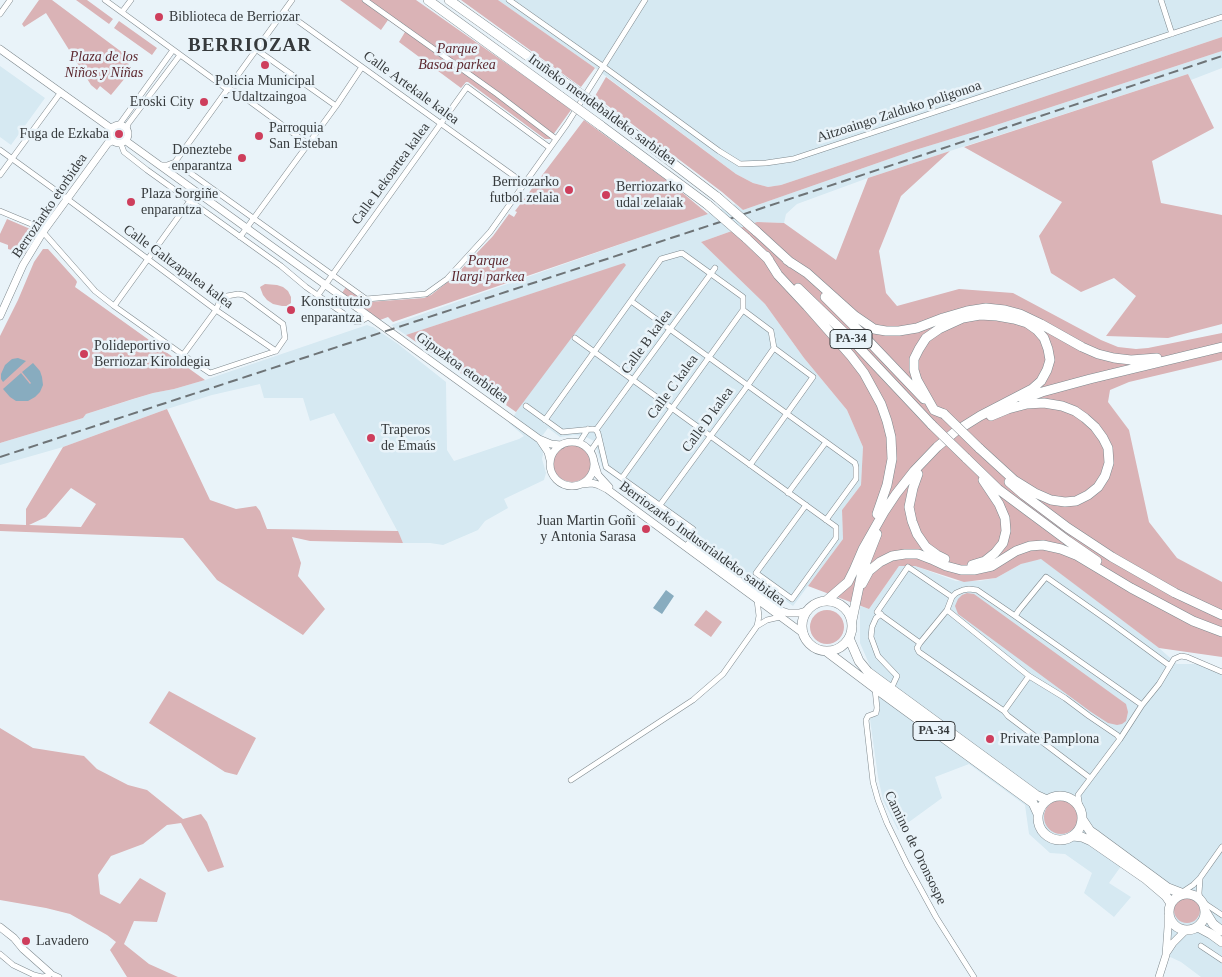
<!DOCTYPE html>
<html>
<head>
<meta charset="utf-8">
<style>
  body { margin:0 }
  canvas { display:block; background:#e9f3f9 }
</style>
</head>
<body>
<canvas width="1222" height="977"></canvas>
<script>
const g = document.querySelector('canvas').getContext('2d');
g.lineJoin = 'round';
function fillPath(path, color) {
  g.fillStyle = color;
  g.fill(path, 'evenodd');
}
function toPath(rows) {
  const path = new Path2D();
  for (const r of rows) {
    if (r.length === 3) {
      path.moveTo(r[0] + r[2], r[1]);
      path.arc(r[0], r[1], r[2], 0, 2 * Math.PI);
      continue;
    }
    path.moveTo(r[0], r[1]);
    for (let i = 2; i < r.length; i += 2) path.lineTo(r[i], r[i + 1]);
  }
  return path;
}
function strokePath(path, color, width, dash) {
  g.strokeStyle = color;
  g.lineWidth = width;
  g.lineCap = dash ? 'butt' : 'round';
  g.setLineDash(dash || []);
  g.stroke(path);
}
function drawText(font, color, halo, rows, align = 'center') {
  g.font = font + ' "Times New Roman",serif';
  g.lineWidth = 5;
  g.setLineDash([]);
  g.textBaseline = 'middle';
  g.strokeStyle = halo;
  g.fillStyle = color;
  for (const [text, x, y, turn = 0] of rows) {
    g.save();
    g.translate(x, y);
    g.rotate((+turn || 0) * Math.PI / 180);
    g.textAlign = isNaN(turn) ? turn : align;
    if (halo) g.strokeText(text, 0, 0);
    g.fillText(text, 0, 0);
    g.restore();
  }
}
fillPath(toPath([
  [498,0,1222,0,1222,37,781,185,768,187,753,183,736,174,595,68],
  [1222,51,1222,68,1191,80,1188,74,950,151,868,178,797,204,786,214,784,223,757,222,701,242,765,304,804,358,847,410,863,447,861,485,842,510,843,539,793,606,603,469,594,441,584,436,574,435,560,437,548,428,537,443,542,448,543,454,542,459,546,473,544,480,504,499,508,508,485,521,478,530,443,545,430,543,403,543,399,534,334,413,310,421,303,398,264,398,260,384,212,395,167,409,63,447,0,465,0,443,83,418,86,414,153,393,174,389,205,380,367,325,372,327,373,327,398,344,446,382,447,450,454,461,519,439,524,436,509,423,521,405,570,281,406,335,391,325,735,204,743,210,912,151,984,129],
  [0,66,45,98,11,145,0,137],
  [1042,559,1159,648,1177,664,1203,664,1222,672,1222,977,1201,977,1181,962,1166,955,1168,916,1170,897,1124,862,1109,883,1131,897,1114,917,1084,893,1092,873,1065,854,1050,853,1029,834,1025,805,969,764,935,777,942,798,898,830,883,800,878,777,870,719,875,711,875,688,870,666,860,643,860,606,869,609,899,566,915,566,956,581,980,581,996,578,1021,564,1030,561]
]), '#d6e9f2');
fillPath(toPath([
  [39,0,52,0,127,56,130,72,111,95,100,86,97,90,91,85,46,13,24,27,22,24],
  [76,0,87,0,113,19,109,24],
  [340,0,416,0,557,99,571,110,550,139,545,139,468,82,466,82,461,88,399,42,405,32,388,20,381,30],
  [461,0,498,0,595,68,581,87],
  [119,21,157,48,152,55,114,28],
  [1222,37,1222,51,984,129,912,151,743,210,722,192,595,96,606,77,736,174,753,183,768,187,781,185],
  [1188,74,1214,128,1152,161,1161,203,1222,215,1222,324,1168,338,1106,336,1136,296,1114,278,1081,292,1051,273,1039,236,1062,202,964,147],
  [584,120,673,185,708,214,393,322,388,317,380,320,342,293,346,287,368,302,424,298,431,295,453,278,493,236,509,214,514,217,517,212,515,211],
  [950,151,901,196,879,251,886,293,897,306,959,289,1013,293,1101,340,1118,347,1136,349,1148,348,1222,333,1222,360,1129,382,1110,390,1108,402,1129,430,1149,522,1177,558,1222,582,1222,657,1159,648,1041,559,1021,564,996,578,964,582,915,566,899,566,869,609,808,586,843,539,842,510,861,485,863,447,847,410,804,358,765,304,701,242,757,222,784,223,836,260,868,178],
  [7,219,35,231,37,235,24,254,8,249,8,245,0,242,0,234],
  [43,249,48,249,76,280,77,282,75,287,205,380,174,389,153,393,133,399,86,414,83,418,0,443,0,336,18,300,34,262],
  [624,263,626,265,516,412,406,335],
  [265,284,277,285,283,287,288,291,291,297,291,303,287,306,282,306,273,304,267,300,263,295,260,287],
  [167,409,210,500,236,509,256,506,260,511,267,529,398,531,403,543,310,541,292,537,301,563,298,576,325,609,303,635,217,580,183,538,0,531,0,524,26,525,26,509,63,447],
  [71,488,96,504,81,527,29,525,46,517],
  [572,463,19],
  [967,593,974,594,1126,704,1128,712,1126,721,1122,724,1117,725,1108,723,1091,712,958,614,955,606,958,599,962,595],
  [706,610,722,622,711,637,694,625],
  [827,627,17],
  [169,691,256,738,237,775,225,772,149,723],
  [0,728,33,748,84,756,97,769,128,785,147,790,183,819,201,814,207,822,224,867,208,872,181,823,167,825,143,844,111,856,98,875,100,894,120,904,140,878,166,893,157,922,134,921,124,944,149,964,178,977,127,977,110,950,116,942,107,935,70,914,46,908,0,900],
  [1061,817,17],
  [1187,910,13]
]), '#dab3b6');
fillPath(toPath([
  [18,358,26,361,3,382,1,379,1,374,5,365,12,359],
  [33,363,40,371,42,377,43,385,40,392,35,397,28,401,16,401,10,397,3,389,21,373,30,384,31,383,22,372],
  [666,590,674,596,662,614,653,608]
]), '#88acbf');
const street = toPath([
  [105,0,227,89,237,92,308,144],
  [365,0,497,94,556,139],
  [509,0,604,67,719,151,740,164,766,163,793,159,1222,17],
  [1161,0,1172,34],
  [284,11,525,184],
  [122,12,131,0],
  [0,14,10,0],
  [257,50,336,106],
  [119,125,173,50],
  [127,129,128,124,180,55],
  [121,144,124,152,147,170,281,266,306,287,337,309,356,322,359,322,370,316],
  [0,150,62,195,216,310,276,351],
  [175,162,366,299,426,294,447,279,490,232,567,124,645,0],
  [161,165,167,165,175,162,292,0],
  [0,175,61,92],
  [0,211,36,226,43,232,95,291,114,306,183,355,210,373,276,351,285,338,283,324,244,295,238,294,227,296,219,303,216,310,183,355],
  [240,237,336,106,362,67],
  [318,295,467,87,550,148],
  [631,301,855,463,856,467,856,479,826,520],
  [114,306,197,191],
  [575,338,836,527,836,538,792,599,756,573,806,505],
  [526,406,562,432,593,429,596,430,598,433,606,467,693,529],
  [545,420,661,259,682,253,743,297,743,310,771,331,774,348,813,377,750,465],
  [596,430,715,268],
  [579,443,588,429],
  [590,452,599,439],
  [622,478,743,310],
  [788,493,826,442],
  [660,505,748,385,774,348],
  [947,610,1029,676,1065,698,1089,716,1117,735,1120,739],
  [881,614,876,618,872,627,871,637,878,656,897,676,891,689],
  [1015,616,1019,610,1046,577,1110,622,1170,666],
  [757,626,759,616,757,600],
  [920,643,877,612,908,567,952,597],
  [875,689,877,708,876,713,868,716,866,720,873,782,878,800,887,823,907,864,936,917,974,977],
  [1004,711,1029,676],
  [1090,778,1008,716,1004,711,919,652,917,648,920,643,947,610,952,597,956,593,963,590,969,589,977,590,1015,616,1142,705],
  [571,780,693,700,723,674,757,626,767,620,780,617],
  [1080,808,1078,795,1120,739,1142,705,1159,684,1174,659,1181,656,1187,657,1222,672],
  [1200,879,1199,893,1200,900],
  [1181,893,1193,885,1200,878,1222,847],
  [1201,901,1222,915],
  [1201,946,1222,960],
  [0,954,13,965,34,975,42,977,48,976],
  [48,977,50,973,59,977]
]);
const secondary = toPath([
  [0,49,112,129],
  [119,134,9],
  [126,141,539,439,551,444,561,445],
  [0,316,23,265,43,232,108,143,112,141],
  [540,440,548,452,550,460],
  [572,464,22],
  [594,462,598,475,609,487],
  [582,484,592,483,599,485,607,489,804,634],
  [689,544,779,610,788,613,799,613,806,611],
  [0,927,14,938,23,949,50,973],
  [1167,952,1173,943,1186,930],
  [1159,977,1166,955,1168,927,1168,916]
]);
const highway = toPath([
  [428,0,560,96],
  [449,0,567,84],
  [608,114,717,197],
  [600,125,708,205],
  [756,231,791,263],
  [746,238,769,260],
  [766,256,778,275,807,306,851,356,864,373,881,404,887,421,891,437,892,459,887,485,877,514],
  [787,260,807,273,855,316,874,329,886,331,899,331,917,328,943,318,967,311,986,308,1005,310,1020,314,1041,324,1082,347,1098,354,1114,358,1131,360,1157,358],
  [798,288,852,340,932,425],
  [825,297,861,333,924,399],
  [1023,399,1042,392,1090,379,1222,347],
  [979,448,1014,480,1035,493,1051,500,1065,502,1076,501,1088,495,1098,487,1105,476,1109,463,1108,448,1103,438,1095,427,1085,418,1075,411,1062,406,1044,403,1027,404,1008,409,991,416],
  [966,458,998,489,1068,541,1097,561],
  [918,474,913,488,909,507,912,521,917,534,926,547,937,555,945,559],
  [1009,482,1024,495,1068,528,1112,557,1175,593,1222,615],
  [972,565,985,561,995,553,1003,543,1006,531,1005,518,999,504,983,480],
  [862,584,869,571,880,562,892,556,905,554,918,554,931,559,946,566,961,570,974,570,992,566,1016,551,1030,546,1043,545,1061,549,1076,555,1131,588,1193,621,1222,632],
  [827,626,25],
  [826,601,848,582,854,570,863,549,884,512,896,494,914,471,937,447,956,431,980,416,1032,389,1041,381,1047,370,1050,360,1048,349,1044,338,1037,330,1027,323,1014,319,997,316,980,315,963,318,952,323,939,329,926,338,919,349,914,359,914,370,917,380,934,410,944,414],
  [852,620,862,572,877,534],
  [849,638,859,661,868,672,1036,795,1047,800],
  [826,651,875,688,1033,803,1038,814],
  [1060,818,22],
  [1082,819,1090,831,1096,835,1168,888,1181,893],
  [1073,836,1082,837,1091,841,1146,879,1166,896,1170,902],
  [1187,912,18],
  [1205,911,1213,924,1222,931],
  [1198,927,1211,934,1222,942]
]);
strokePath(street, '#7f898e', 6);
strokePath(secondary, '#7f898e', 8);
strokePath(highway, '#7f898e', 10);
strokePath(street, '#fff', 5);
strokePath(secondary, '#fff', 7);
strokePath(highway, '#fff', 9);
strokePath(toPath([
  [0,457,714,224,1222,56]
]), '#6e7477', 2, [10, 5]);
const highwayBridge = toPath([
  [567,84,608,114],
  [560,96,600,125],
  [717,197,756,231],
  [708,205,746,238],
  [944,414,979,448],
  [932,425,966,458]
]);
strokePath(highwayBridge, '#7f898e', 10, []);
strokePath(highwayBridge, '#fff', 9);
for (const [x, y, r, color] of [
  [159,17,5,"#ce3e5c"],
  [265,65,5,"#ce3e5c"],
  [204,102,5,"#ce3e5c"],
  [119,134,5,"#ce3e5c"],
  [259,136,5,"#ce3e5c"],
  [242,158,5,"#ce3e5c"],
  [569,190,5,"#ce3e5c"],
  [606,195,5,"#ce3e5c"],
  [131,202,5,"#ce3e5c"],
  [291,310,5,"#ce3e5c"],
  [84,354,5,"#ce3e5c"],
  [371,438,5,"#ce3e5c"],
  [646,529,5,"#ce3e5c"],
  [990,739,5,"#ce3e5c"],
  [26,941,5,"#ce3e5c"]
]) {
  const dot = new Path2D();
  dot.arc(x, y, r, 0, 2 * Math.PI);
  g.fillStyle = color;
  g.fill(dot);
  strokePath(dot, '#e9f3f9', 2);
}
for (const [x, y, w] of [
  [851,339,42],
  [934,731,42]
]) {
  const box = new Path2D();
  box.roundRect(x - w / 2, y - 9.5, w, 19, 4);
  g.fillStyle = '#e9f3f9';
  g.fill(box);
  strokePath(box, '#363a3c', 1);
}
drawText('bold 12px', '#363a3c', null, [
  ["PA-34",851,339],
  ["PA-34",934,731]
]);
drawText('14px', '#363a3c', '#e9f3f9', [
  ["Biblioteca de Berriozar",169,17],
  ["Policia Municipal",265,81,"center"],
  ["- Udaltzaingoa",265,97,"center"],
  ["Eroski City",194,102,"right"],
  ["Parroquia",269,128],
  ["San Esteban",269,144],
  ["Fuga de Ezkaba",109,134,"right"],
  ["Doneztebe",232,150,"right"],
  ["enparantza",232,166,"right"],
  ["Berriozarko",559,182,"right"],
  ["futbol zelaia",559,198,"right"],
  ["Berriozarko",616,187],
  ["udal zelaiak",616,203],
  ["Plaza Sorgiñe",141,194],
  ["enparantza",141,210],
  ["Konstitutzio",301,302],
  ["enparantza",301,318],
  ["Polideportivo",94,346],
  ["Berriozar Kiroldegia",94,362],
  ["Traperos",381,430],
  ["de Emaús",381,446],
  ["Juan Martin Goñi",636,521,"right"],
  ["y Antonia Sarasa",636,537,"right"],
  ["Private Pamplona",1000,739],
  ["Lavadero",36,941]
], 'left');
drawText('italic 14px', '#5d2930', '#e9f3f9', [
  ["Parque",457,49],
  ["Basoa parkea",457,65],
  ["Plaza de los",104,57],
  ["Niños y Niñas",104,73],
  ["Parque",488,261],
  ["Ilargi parkea",488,277]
]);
drawText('14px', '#363a3c', '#e9f3f9', [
  ["Calle Artekale kalea",411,88,36],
  ["Iruñeko mendebaldeko sarbidea",602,110,36],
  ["Aitzoaingo Zalduko poligonoa",899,112,-18],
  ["Calle Lekoartea kalea",391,174,-54],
  ["Berroziarko etorbidea",50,206,-56],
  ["Calle Galtzapalea kalea",178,267,36],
  ["Calle B kalea",647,342,-54],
  ["Gipuzkoa etorbidea",462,368,36],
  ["Calle C kalea",673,387,-54],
  ["Calle D kalea",708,420,-54],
  ["Berriozarko Industrialdeko sarbidea",702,544,36],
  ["Camino de Oronsospe",915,848,64]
]);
g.letterSpacing = '1px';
drawText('bold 19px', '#363a3c', '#e9f3f9', [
  ["BERRIOZAR",250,46]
]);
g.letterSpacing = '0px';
</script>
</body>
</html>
